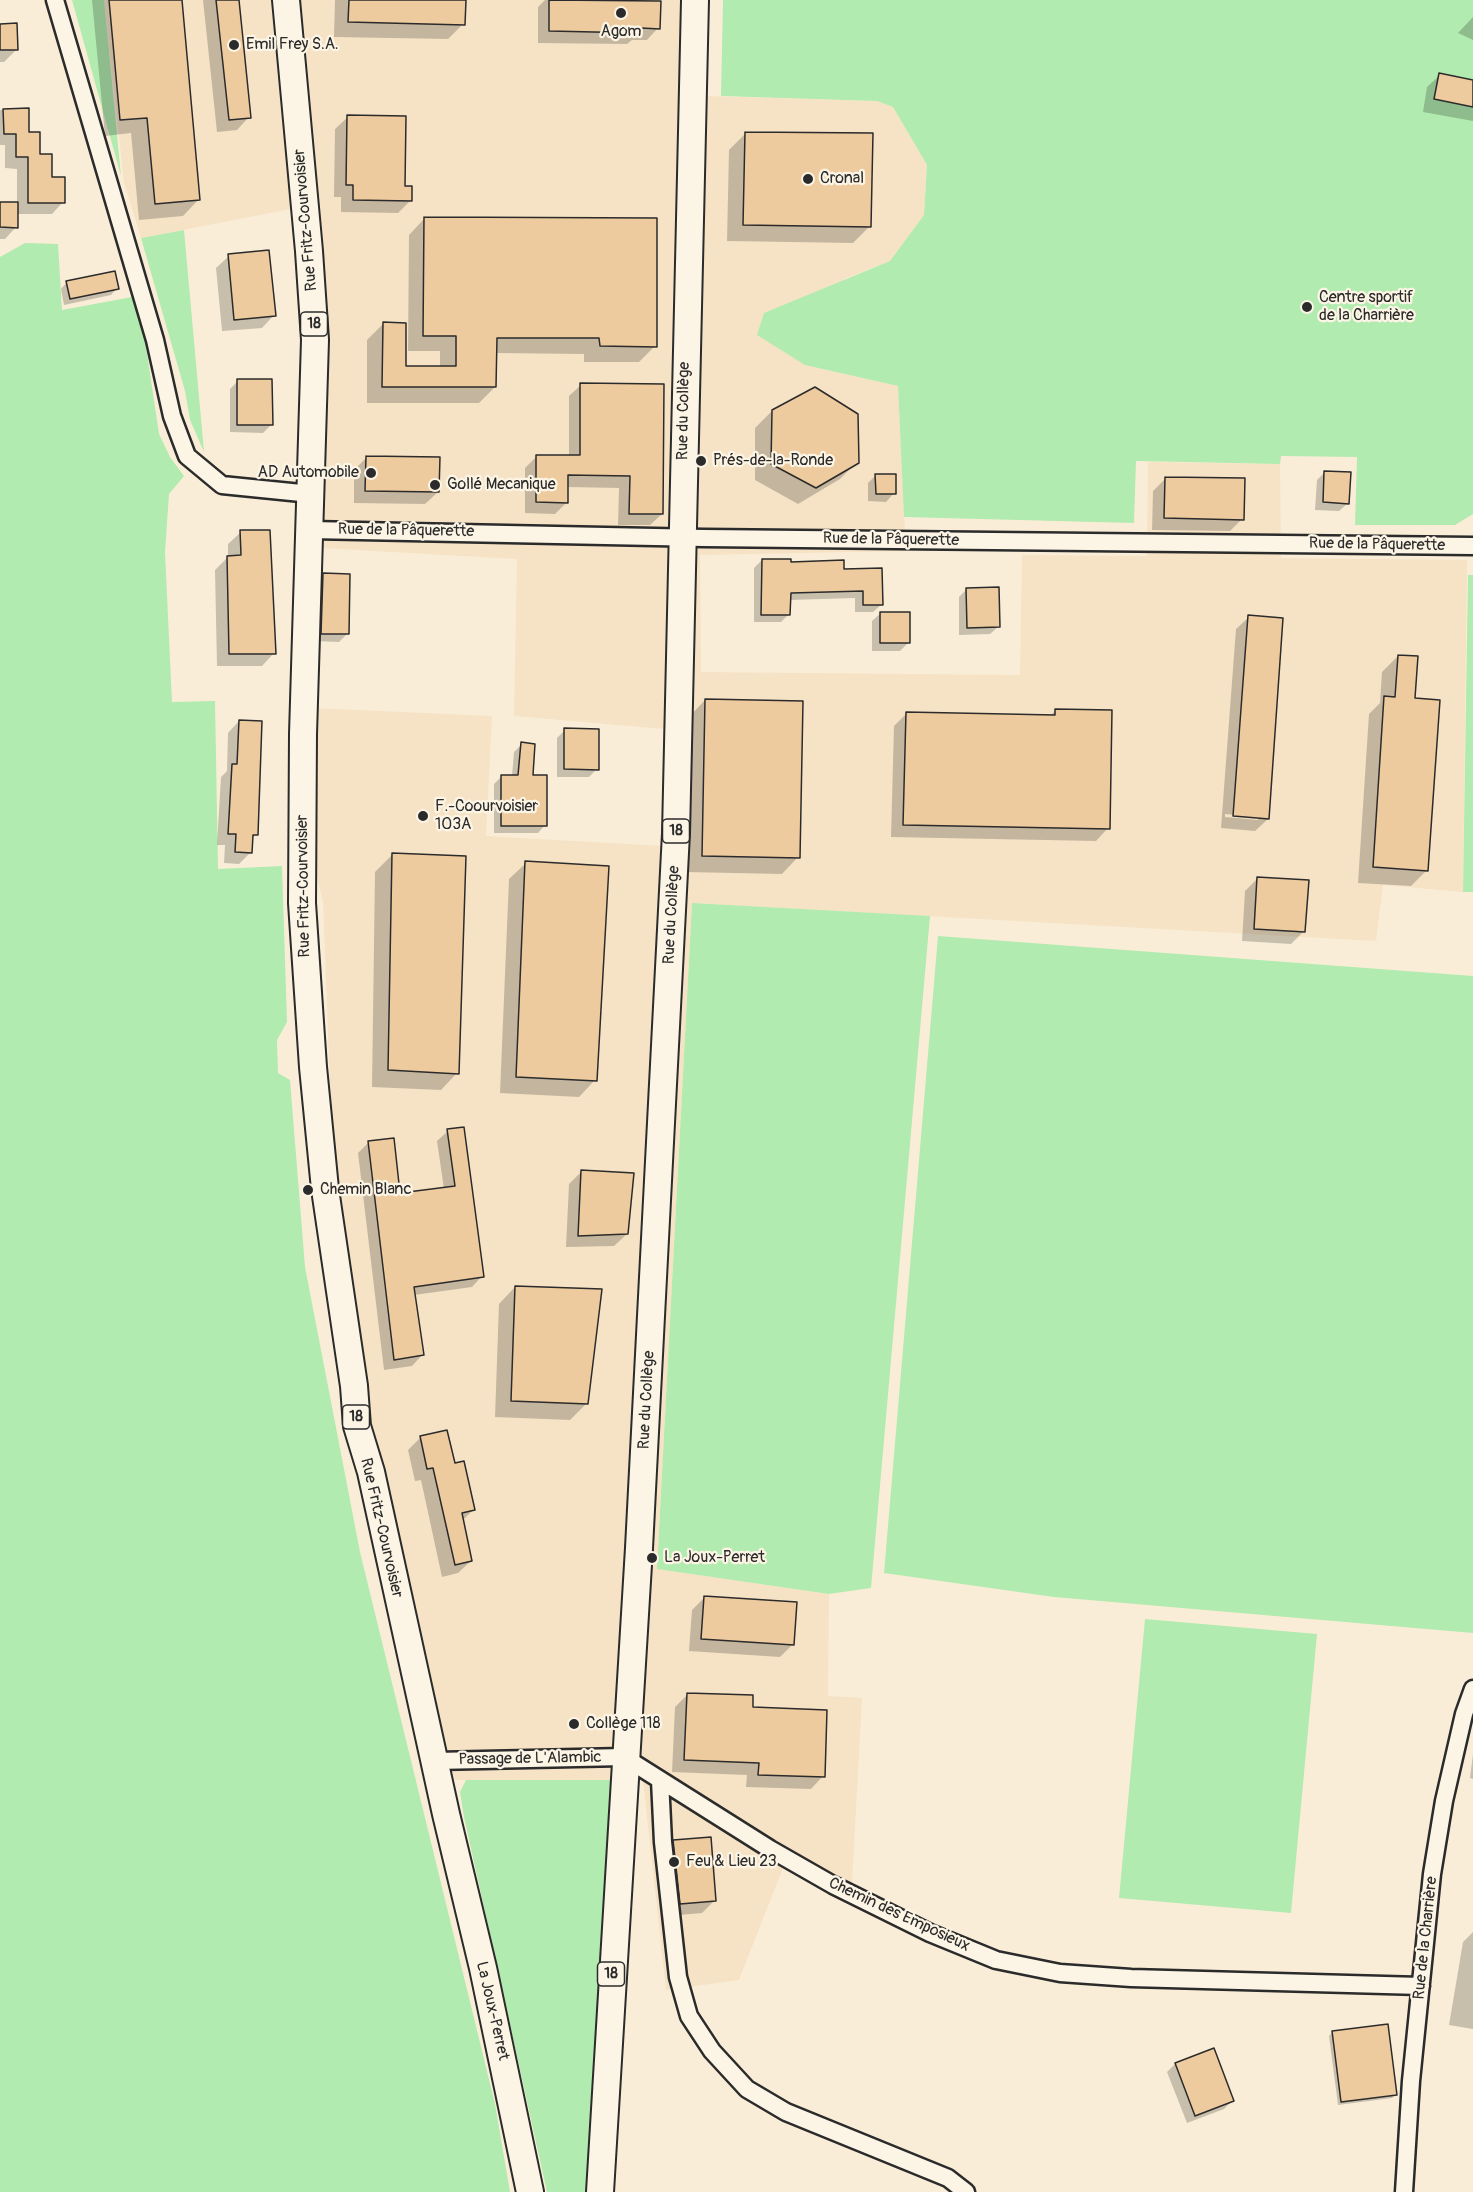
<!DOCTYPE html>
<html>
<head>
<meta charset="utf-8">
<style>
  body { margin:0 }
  canvas { display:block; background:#f9edd7 }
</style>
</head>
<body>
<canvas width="1473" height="2192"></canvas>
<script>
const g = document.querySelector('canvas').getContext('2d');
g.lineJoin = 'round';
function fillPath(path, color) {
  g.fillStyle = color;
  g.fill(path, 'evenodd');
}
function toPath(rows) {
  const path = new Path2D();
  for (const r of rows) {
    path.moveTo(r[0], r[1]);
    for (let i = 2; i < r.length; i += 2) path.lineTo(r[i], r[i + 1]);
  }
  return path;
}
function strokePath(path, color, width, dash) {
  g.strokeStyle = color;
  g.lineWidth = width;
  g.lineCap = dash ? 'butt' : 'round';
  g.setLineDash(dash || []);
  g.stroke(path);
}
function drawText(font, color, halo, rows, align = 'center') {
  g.font = font + ' Pangolin,sans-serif';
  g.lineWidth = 4.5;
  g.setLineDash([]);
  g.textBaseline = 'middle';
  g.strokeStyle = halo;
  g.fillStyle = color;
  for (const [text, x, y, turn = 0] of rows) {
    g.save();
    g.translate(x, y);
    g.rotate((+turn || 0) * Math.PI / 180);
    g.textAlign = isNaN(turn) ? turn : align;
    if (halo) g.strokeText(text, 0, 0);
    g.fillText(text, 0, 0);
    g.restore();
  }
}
fillPath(toPath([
  [104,0,706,0,705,96,877,101,893,107,927,165,924,215,890,261,844,279,805,365,898,386,906,551,700,555,701,672,1020,675,1022,555,1147,556,1148,462,1280,464,1281,558,1467,560,1463,892,1383,885,1376,941,692,903,657,1569,829,1594,828,1696,862,1698,851,1902,783,1868,739,1980,666,1990,643,1780,455,1780,443,1746,362,1390,331,1110,323,902,314,865,313,708,492,716,486,836,663,846,664,729,514,716,517,559,320,548,329,373,317,204,141,238,124,183]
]), '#f6e3c6');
fillPath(toPath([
  [72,0,104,0,121,176],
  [723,0,1473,0,1473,514,1455,525,1355,525,1357,457,1281,456,1280,464,1136,461,1134,523,904,517,898,386,805,365,757,335,764,313,890,261,924,215,927,165,893,107,877,101,721,96],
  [184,230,204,452,190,420,185,391,141,238],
  [25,243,58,244,62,310,132,297,145,340,159,434,170,457,184,476,169,494,165,552,172,702,215,701,218,869,282,866,287,1022,277,1040,278,1073,290,1080,305,1267,360,1552,495,2104,510,2192,0,2192,0,257],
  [1468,575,1473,575,1473,892,1463,892],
  [692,903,930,916,871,1588,829,1594,657,1569],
  [938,936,1473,976,1473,1633,1054,1597,884,1573],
  [1145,1619,1317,1634,1291,1913,1119,1898],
  [466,1780,612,1780,588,2192,547,2192,464,1817,460,1792]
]), '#b2ebaf');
fillPath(toPath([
  [92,0,180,0,199,199,183,216,139,220,131,133,105,136],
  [203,0,238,0,249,117,237,130,217,132],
  [335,0,464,0,463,24,448,39,334,37],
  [545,0,639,0,658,28,647,40,632,40,627,44,538,43,538,7],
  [1473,17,1473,40,1458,33],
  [0,25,17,49,4,62,0,62],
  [1440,75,1473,81,1473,121,1423,112,1427,87],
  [0,110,27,110,27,133,63,202,52,214,16,214,16,227,5,239,0,239,0,204,17,204,17,169,5,168,5,145,0,145],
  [348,117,403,187,410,201,398,213,341,212,341,197,334,197,335,129],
  [745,134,870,226,853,243,727,241,729,150],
  [425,218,655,346,639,362,584,362,584,354,495,353,495,387,479,403,367,403,367,340,383,324,404,368,440,368,440,351,408,351,409,235],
  [229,256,274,315,262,328,222,331,216,268],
  [67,282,117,288,111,295,64,305,61,289],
  [238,381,271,425,263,433,230,432,230,389],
  [581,385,662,514,650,525,618,525,619,488,567,487,567,502,555,514,525,513,525,468,537,456,569,456,569,396],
  [772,411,857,462,840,479,798,504,755,480,755,428],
  [367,457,438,492,425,504,354,503,354,470],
  [1325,472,1348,503,1339,511,1315,510,1317,480],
  [876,475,894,493,886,502,868,501,868,483],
  [1165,479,1242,519,1230,531,1152,530,1153,491],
  [241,532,274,653,262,666,217,666,215,570,228,557,228,544],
  [762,560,842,570,882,604,873,612,855,612,855,598,789,600,789,614,781,622,754,622,754,568],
  [324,575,347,634,339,642,314,641,315,583],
  [967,589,999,626,990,634,959,635,959,597],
  [881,613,908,643,900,651,872,651,872,621],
  [1249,617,1268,819,1255,831,1221,828,1236,629],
  [1225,814,1258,817,1258,820,1225,817],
  [1398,656,1413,700,1427,870,1411,886,1358,883,1369,714,1380,703,1382,672],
  [705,700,798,857,782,874,685,872,689,717],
  [1055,711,1108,828,1096,841,891,837,894,726,906,714,1050,716],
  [239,721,256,834,251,840,251,852,239,864,224,863,225,845,217,845,221,777,227,771,228,733],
  [565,730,597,769,589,777,557,777,557,738],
  [522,744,545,825,538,833,494,833,494,784,502,776,512,776,514,752],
  [392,855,457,1073,441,1090,372,1087,375,872],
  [526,863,595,1080,579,1097,500,1093,509,879],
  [1258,878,1304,931,1291,944,1242,941,1245,891],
  [448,1131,482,1276,472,1287,414,1295,422,1355,412,1366,384,1370,358,1153,368,1143,399,1195,444,1189,437,1141],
  [581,1172,627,1234,614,1246,566,1247,569,1184],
  [515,1287,587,1403,570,1420,495,1417,499,1304],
  [420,1438,453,1465,474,1509,462,1521,471,1561,458,1573,442,1577,421,1480,415,1481,408,1450],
  [705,1597,792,1645,780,1657,689,1651,692,1610],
  [687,1695,751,1708,823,1776,811,1789,746,1787,747,1775,672,1772,675,1707],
  [1473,1754,1473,1779,1470,1778],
  [674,1841,714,1901,702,1913,668,1916,662,1854],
  [1473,1932,1473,2029,1449,2025,1463,1942],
  [1333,2032,1395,2095,1392,2098,1338,2105,1329,2036],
  [1213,2050,1232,2101,1224,2109,1187,2123,1167,2072,1175,2064]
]), '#0003');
const building = toPath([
  [109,0,182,0,200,200,155,204,147,118,120,120,109,0],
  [216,0,239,0,251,118,229,120,216,0],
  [349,0,466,0,465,25,348,22,349,0],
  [549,0,661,1,660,29,641,28,640,33,549,31,549,0],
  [17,23,18,50,0,50,0,24,17,23],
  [1439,73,1473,80,1473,107,1434,99,1439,73],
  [29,108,29,132,40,132,40,154,52,154,52,177,65,177,65,203,28,203,28,157,16,157,16,134,4,134,3,109,29,108],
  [347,115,406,116,405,186,412,186,412,201,353,200,353,185,346,185,347,115],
  [745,132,873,133,871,227,743,225,745,132],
  [0,202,18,202,18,228,0,227,0,202],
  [424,217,657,218,657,347,600,346,599,338,497,338,496,387,382,387,383,322,406,323,406,366,456,366,456,336,423,336,424,217],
  [269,250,276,316,234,320,228,254,269,250],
  [115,271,119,289,70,299,66,281,115,271],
  [237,379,272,379,273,425,237,425,237,379],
  [580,383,664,384,663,514,629,514,630,476,568,475,568,503,536,502,536,455,580,455,580,383],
  [815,387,858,414,859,463,816,488,771,464,772,410,815,387],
  [366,456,440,457,439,492,365,491,366,456],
  [1324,471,1351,472,1349,504,1323,502,1324,471],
  [875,474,896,474,896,494,876,494,875,474],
  [1165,477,1245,478,1244,520,1164,518,1165,477],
  [240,530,270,530,276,654,229,654,227,556,241,555,240,530],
  [762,559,791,559,791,562,844,560,844,569,882,568,883,605,863,605,863,591,791,593,790,615,761,615,762,559],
  [323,573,350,574,349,634,321,634,323,573],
  [999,587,1000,627,967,628,966,588,999,587],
  [880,612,910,612,910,643,880,643,880,612],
  [1248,615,1283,618,1269,819,1233,816,1248,615],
  [1398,655,1418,656,1415,698,1440,700,1428,871,1373,867,1384,696,1395,697,1398,655],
  [705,699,803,701,800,858,702,856,705,699],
  [1055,709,1112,710,1110,829,903,825,906,712,1055,715,1055,709],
  [239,720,262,721,258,835,253,835,252,853,235,852,236,834,228,834,232,764,237,764,239,720],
  [564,728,599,729,599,770,564,769,564,728],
  [521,742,535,744,533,775,547,775,547,826,501,826,501,775,518,775,521,742],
  [392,853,466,856,459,1074,388,1070,392,853],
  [525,861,609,866,597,1081,516,1077,525,861],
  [1257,877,1309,880,1305,932,1254,929,1257,877],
  [464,1127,484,1277,414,1287,424,1355,394,1360,368,1141,394,1138,400,1193,455,1186,447,1129,464,1127],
  [581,1170,634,1173,628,1234,578,1236,581,1170],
  [515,1286,602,1289,588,1404,511,1401,515,1286],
  [447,1430,455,1463,464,1461,475,1510,462,1513,472,1561,455,1565,433,1468,427,1469,420,1436,447,1430],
  [704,1596,797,1602,794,1645,701,1639,704,1596],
  [687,1693,753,1695,753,1707,827,1710,825,1777,758,1775,759,1763,684,1760,687,1693],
  [711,1837,716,1901,680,1904,673,1840,711,1837],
  [1388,2024,1397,2095,1341,2102,1332,2031,1388,2024],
  [1214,2048,1234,2101,1195,2116,1175,2063,1214,2048]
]);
fillPath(building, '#eecb9f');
strokePath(building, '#2b2b2b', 1.5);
const minor = toPath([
  [55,0,155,340,172,416,187,456,222,485,311,494],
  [310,530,704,538,1473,546],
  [435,1761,624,1757,770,1849,833,1885,930,1933,996,1960,1060,1973,1131,1978,1421,1986],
  [660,1780,663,1842,678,1977,689,2016,712,2051,747,2089,786,2112,948,2178,966,2192],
  [1404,2192,1411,2081,1432,1874,1444,1801,1464,1714,1473,1689]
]);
const primary = toPath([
  [286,0,309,251,315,340,303,734,302,903,313,1067,325,1189,354,1386,357,1426,371,1472,446,1814,483,1968,530,2192],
  [600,2192,639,1548,676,833,695,0]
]);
strokePath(minor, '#2b2b2b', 21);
strokePath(primary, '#2b2b2b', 30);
strokePath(minor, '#fcf5e5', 16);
strokePath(primary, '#fcf5e5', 26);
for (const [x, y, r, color] of [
  [621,13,6,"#2b2b2b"],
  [234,45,6,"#2b2b2b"],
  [808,179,6,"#2b2b2b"],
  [1307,307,6,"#2b2b2b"],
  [701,461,6,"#2b2b2b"],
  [371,473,6,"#2b2b2b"],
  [435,485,6,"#2b2b2b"],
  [423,816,6,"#2b2b2b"],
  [308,1190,6,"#2b2b2b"],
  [652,1558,6,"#2b2b2b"],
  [574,1724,6,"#2b2b2b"],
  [674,1862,6,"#2b2b2b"]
]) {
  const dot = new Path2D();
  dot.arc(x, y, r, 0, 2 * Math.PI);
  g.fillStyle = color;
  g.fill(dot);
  strokePath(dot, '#fcf5e5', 2);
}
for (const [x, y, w] of [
  [314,324,27],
  [676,831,27],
  [356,1417,27],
  [611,1974,27]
]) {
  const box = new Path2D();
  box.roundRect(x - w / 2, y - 12, w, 24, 4.5);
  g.fillStyle = '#fcf5e5';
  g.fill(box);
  strokePath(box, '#2b2b2b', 1.5);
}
drawText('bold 15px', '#2b2b2b', null, [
  ["18",314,324],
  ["18",676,831],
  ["18",356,1417],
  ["18",611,1974]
]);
drawText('16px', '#2b2b2b', '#fcf5e5', [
  ["Agom",621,32,"center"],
  ["Emil Frey S.A.",246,45],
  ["Cronal",820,179],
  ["Centre sportif",1319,298],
  ["de la Charrière",1319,316],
  ["Prés-de-la-Ronde",713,461],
  ["AD Automobile",359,473,"right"],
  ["Gollé Mecanique",447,485],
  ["F.-Coourvoisier",435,807],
  ["103A",435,825],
  ["Chemin Blanc",320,1190],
  ["La Joux-Perret",664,1558],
  ["Collège 118",586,1724],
  ["Feu & Lieu 23",686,1862]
], 'left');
drawText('16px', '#2b2b2b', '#fcf5e5', [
  ["Rue Fritz-Courvoisier",306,220,-95],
  ["Rue du Collège",684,411,-89],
  ["Rue de la Pâquerette",406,531,1],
  ["Rue de la Pâquerette",891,540,1],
  ["Rue de la Pâquerette",1377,545,1],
  ["Rue Fritz-Courvoisier",304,886,-91],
  ["Rue du Collège",672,915,-87],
  ["Rue du Collège",647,1400,-87],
  ["Rue Fritz-Courvoisier",381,1528,77],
  ["Passage de L'Alambic",530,1759,-1],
  ["Chemin des Emposieux",899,1915,25],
  ["Rue de la Charrière",1426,1938,-84],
  ["La Joux-Perret",492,2011,77]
]);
</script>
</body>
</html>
